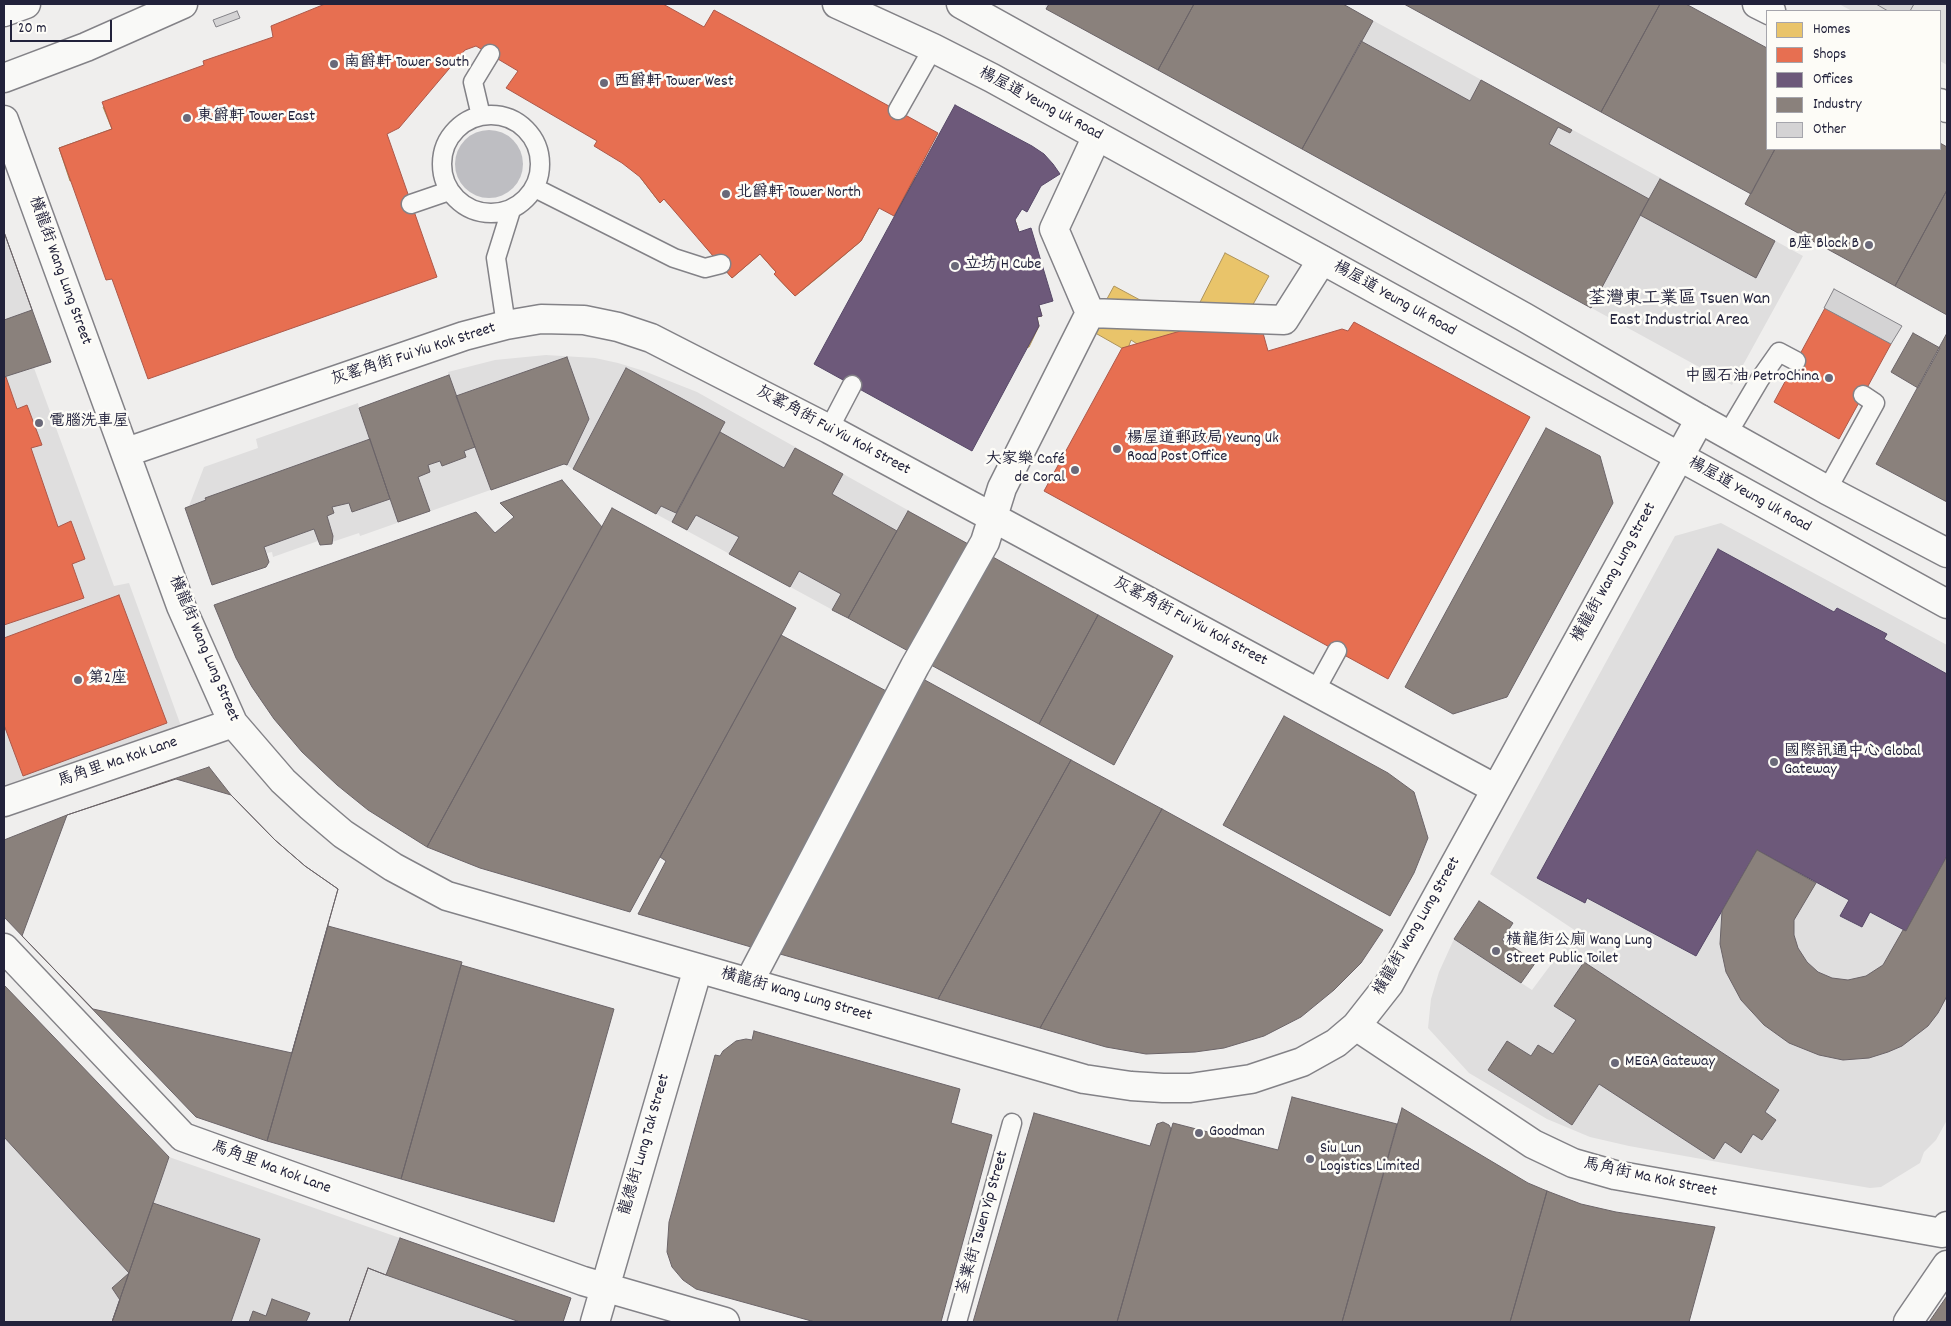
<!DOCTYPE html>
<html>
<head>
<meta charset="utf-8">
<style>
  body { margin:0 }
  #map { position:relative; width:1951px; height:1326px; overflow:hidden; background:#efeeed; font-family:Dekko,sans-serif }
  canvas { display:block }
  .frame { position:absolute; inset:0; border:5px solid #22223b; pointer-events:none }
  .legend { position:absolute; left:1766px; top:10px; width:175px; height:140px; box-sizing:border-box; background:#fdfcf7; border:1px solid #a5a5ac; margin:0; padding:6px 9px; list-style:none; font-size:15px; color:#22223b }
  .legend li { display:flex; align-items:center; gap:10px; height:25px }
  .legend b { width:25px; border:1px solid #a5a5ac }
  .scale { position:absolute; left:10px; top:20px; width:102px; height:22px; box-sizing:border-box; border:2px solid #22223b; border-top:0; padding-left:6px; font-size:15px; line-height:18px; white-space:nowrap; color:#22223b; -webkit-text-stroke:4px #fdfcf7; paint-order:stroke }
</style>
</head>
<body>
<div id="map">
<canvas width="1951" height="1326"></canvas>
<div class="frame"></div>
<ul class="legend">
<li><b style="height:14px;background:#e9c46a"></b>Homes</li>
<li><b style="height:14px;background:#e76f51"></b>Shops</li>
<li><b style="height:14px;background:#6d597a"></b>Offices</li>
<li><b style="height:14px;background:#8a817c"></b>Industry</li>
<li><b style="height:14px;background:#d4d3d4"></b>Other</li>
</ul>
<div class="scale">20 m</div>
</div>
<script>
const g = document.querySelector('canvas').getContext('2d');
g.lineJoin = 'round';
function fillPath(path, color) {
  g.fillStyle = color;
  g.fill(path, 'evenodd');
}
function toPath(rows) {
  const path = new Path2D();
  for (const r of rows) {
    if (r.length === 3) {
      path.moveTo(r[0] + r[2], r[1]);
      path.arc(r[0], r[1], r[2], 0, 2 * Math.PI);
      continue;
    }
    path.moveTo(r[0], r[1]);
    for (let i = 2; i < r.length; i += 2) path.lineTo(r[i], r[i + 1]);
  }
  return path;
}
function strokePath(path, color, width, dash) {
  g.strokeStyle = color;
  g.lineWidth = width;
  g.lineCap = dash ? 'butt' : 'round';
  g.setLineDash(dash || []);
  g.stroke(path);
}
function drawText(font, color, halo, rows, align = 'center') {
  g.font = font + ' Dekko,"LXGW WenKai TC",sans-serif';
  g.lineWidth = 5;
  g.setLineDash([]);
  g.textBaseline = 'middle';
  g.strokeStyle = halo;
  g.fillStyle = color;
  for (const [text, x, y, turn = 0] of rows) {
    g.save();
    g.translate(x, y);
    g.rotate((+turn || 0) * Math.PI / 180);
    g.textAlign = isNaN(turn) ? turn : align;
    if (halo) g.strokeText(text, 0, 0);
    g.fillText(text, 0, 0);
    g.restore();
  }
}
fillPath(toPath([
  [1045,4,1343,4,1803,256,1732,385,1046,9],
  [1839,4,1947,4,1947,65,1940,61,1940,11,1852,11],
  [4,232,51,362,34,368,114,586,129,583,181,726,4,789],
  [546,355,595,358,618,363,644,371,697,392,970,545,910,652,564,464,360,536,359,533,323,545,320,545,318,541,273,557,272,552,267,553,269,562,266,567,212,585,185,508,189,506,204,467,258,448,256,439,358,403,359,408,449,375,448,372,495,360],
  [1721,523,1947,645,1947,1120,1936,1140,1924,1152,1920,1163,1881,1187,1870,1188,1757,1169,1629,1146,1590,1137,1547,1119,1469,1073,1428,1028,1431,999,1439,972,1454,939,1532,990,1576,931,1490,874,1675,536],
  [4,985,169,1157,571,1298,564,1322,4,1322]
]), '#dfdede');
fillPath(toPath([
  [489,164,34]
]), '#bebec2');
const homes = toPath([
  [381,4,385,4,393,25,446,6,458,40,417,55,424,73,411,78,413,82,384,93,381,87,361,94,362,97,336,107,337,111,311,120,312,124,283,134,281,130,272,133,244,54,261,47,260,44,307,27,308,29,335,20,336,23,357,16,356,13,381,4],
  [495,4,508,4,545,26,549,19,539,13,544,4,570,4,585,13,588,8,608,20,606,22,634,39,636,36,656,48,653,54,685,72,684,75,695,82,686,99,672,92,674,89,666,85,662,92,655,88,647,102,662,110,648,133,635,125,631,131,636,135,633,139,643,145,632,163,625,158,622,161,596,145,599,141,581,131,583,128,510,88,529,55,480,29,495,4],
  [244,54,272,133,263,136,265,141,182,169,180,164,159,170,161,177,132,187,131,183,118,187,110,165,102,167,103,170,70,181,59,148,112,129,103,107,132,95,133,99,155,93,154,88,206,68,206,64,227,56,228,59,244,54],
  [708,92,716,101,719,99,744,130,749,126,763,143,761,145,781,169,784,168,800,185,794,190,813,212,810,215,817,223,802,236,795,227,789,233,822,274,795,296,774,274,776,272,760,254,732,278,698,238,700,237,679,212,677,213,664,199,660,203,640,177,644,174,637,166,653,154,660,164,664,159,668,163,674,158,664,147,685,130,696,143,708,133,703,127,709,121,704,115,702,116,691,105,708,92],
  [924,172,981,202,977,209,984,214,997,211,1015,220,1019,232,1016,234,1042,316,1037,317,1039,326,1029,347,1013,352,1008,360,1016,364,985,420,975,415,972,421,943,406,946,399,936,395,967,339,977,343,985,329,983,325,970,329,950,259,961,256,961,251,898,219,903,211,898,208,914,178,919,181,924,172],
  [854,194,879,208,861,241,822,274,796,242,854,194],
  [1225,253,1269,276,1242,324,1251,350,1240,354,1243,368,1255,364,1262,391,1247,395,1252,409,1267,405,1274,431,1263,435,1268,448,1279,445,1287,472,1279,473,1280,481,1292,487,1297,477,1334,497,1310,542,1242,506,1245,498,1240,495,1229,499,1226,505,1233,508,1198,575,1154,551,1174,514,1184,519,1189,511,1187,502,1180,503,1173,477,1183,474,1179,460,1168,463,1160,436,1175,432,1171,418,1156,423,1149,396,1159,393,1156,379,1144,382,1136,355,1143,354,1142,347,1131,340,1127,351,1090,330,1114,286,1181,322,1177,329,1183,332,1195,329,1191,320,1225,253]
]);
fillPath(homes, '#e9c46a');
strokePath(homes, '#ad935c', 1);
const shops = toPath([
  [325,4,663,4,704,27,714,10,938,133,894,216,879,208,861,241,795,296,774,274,776,272,760,254,732,278,664,199,660,203,640,177,622,163,594,146,597,141,506,88,518,71,476,46,465,50,399,128,387,134,437,277,148,379,112,279,106,280,59,148,112,129,102,102,204,65,203,61,273,37,271,26,325,4],
  [1825,308,1891,344,1839,439,1774,402,1825,308],
  [1232,316,1263,333,1268,351,1342,329,1348,331,1354,322,1530,417,1388,679,1044,491,1122,348,1232,316],
  [4,377,6,377,17,409,27,405,42,445,31,448,58,527,71,521,85,559,72,564,84,598,4,625,4,377],
  [119,595,167,723,23,776,4,725,4,638,119,595]
]);
fillPath(shops, '#e76f51');
strokePath(shops, '#ac584a', 1);
const offices = toPath([
  [955,105,1032,146,1044,154,1053,164,1060,174,1041,186,1027,212,1022,209,1015,220,1019,232,1031,228,1053,301,1039,305,1042,316,1037,317,1039,326,972,451,814,364,955,105],
  [1718,549,1834,612,1837,608,1887,634,1884,639,1947,674,1947,856,1906,931,1870,912,1862,927,1840,916,1849,900,1757,850,1696,956,1587,898,1585,903,1537,878,1718,549]
]);
fillPath(offices, '#6d597a');
strokePath(offices, '#564867', 1);
const industry = toPath([
  [1049,4,1194,4,1158,70,1046,9,1049,4],
  [1194,4,1343,4,1373,21,1302,149,1158,70,1194,4],
  [1404,4,1660,4,1601,112,1404,4],
  [1660,4,1686,4,1767,48,1767,149,1775,149,1751,194,1601,112,1660,4],
  [1361,41,1470,101,1481,80,1572,130,1570,133,1558,127,1549,144,1649,199,1591,308,1302,149,1361,41],
  [1940,143,1947,147,1947,190,1895,286,1745,204,1775,149,1940,149,1940,143],
  [1660,179,1775,241,1756,278,1640,215,1660,179],
  [1947,190,1947,315,1895,286,1947,190],
  [4,232,51,362,4,377,4,232],
  [4,232,32,310,4,320,4,232],
  [1913,333,1940,348,1918,388,1891,372,1913,333],
  [1947,333,1947,502,1876,464,1947,333],
  [567,357,589,419,567,465,564,464,491,490,456,396,567,357],
  [626,368,725,422,676,513,661,506,656,514,573,469,626,368],
  [449,375,475,447,464,451,466,457,442,466,440,461,428,465,430,472,418,477,430,511,398,522,359,408,449,375],
  [1546,428,1600,456,1613,503,1507,697,1453,714,1405,687,1546,428],
  [720,432,784,468,795,448,843,474,832,494,897,531,848,618,832,610,841,594,799,571,790,587,729,554,739,537,696,515,687,530,672,522,720,432],
  [370,439,390,499,352,512,349,503,332,507,334,513,327,516,333,536,332,544,320,545,314,529,264,547,269,562,266,567,212,585,185,508,206,500,205,498,370,439],
  [562,480,602,527,427,847,368,810,337,785,302,752,274,719,252,687,236,658,214,605,476,512,495,533,514,517,500,503,562,480],
  [612,508,796,608,630,912,480,868,427,847,612,508],
  [908,511,970,545,910,652,848,618,908,511],
  [991,556,1098,615,1039,724,931,665,991,556],
  [1098,615,1173,656,1114,765,1039,724,1098,615],
  [781,635,890,693,751,947,638,914,666,861,660,857,781,635],
  [923,679,1071,760,938,999,773,952,923,679],
  [1284,716,1388,773,1414,792,1428,838,1414,873,1390,916,1223,825,1284,716],
  [1071,760,1162,809,1040,1028,938,999,1071,760],
  [209,767,231,795,275,840,305,866,338,889,267,1141,196,1117,4,917,4,840,67,815,209,767],
  [176,779,231,795,275,840,305,866,338,889,292,1053,93,1009,22,936,67,815,176,779],
  [1162,809,1383,930,1361,963,1334,990,1301,1017,1264,1036,1224,1048,1195,1052,1146,1054,1106,1047,1040,1028,1162,809],
  [1757,850,1816,883,1794,920,1794,935,1798,948,1807,962,1818,972,1832,978,1848,980,1866,976,1883,965,1903,930,1906,931,1947,856,1947,996,1938,1013,1928,1026,1902,1046,1888,1052,1869,1058,1843,1060,1819,1055,1789,1043,1764,1025,1741,1000,1726,972,1720,944,1722,911,1757,850],
  [1479,901,1513,923,1502,940,1536,962,1521,983,1454,939,1479,901],
  [328,926,462,962,401,1179,267,1141,328,926],
  [1584,962,1779,1090,1765,1112,1776,1120,1762,1140,1753,1134,1741,1153,1725,1142,1714,1159,1599,1084,1572,1125,1488,1070,1507,1041,1531,1056,1538,1045,1553,1054,1576,1020,1554,1006,1584,962],
  [461,965,614,1009,554,1222,401,1179,461,965],
  [4,985,169,1157,112,1322,4,1322,4,985],
  [754,1031,960,1089,951,1123,992,1135,941,1322,815,1322,696,1289,683,1280,672,1267,667,1252,669,1222,715,1055,720,1056,723,1051,736,1041,746,1039,752,1040,754,1031],
  [1292,1097,1397,1124,1342,1322,1117,1322,1173,1123,1278,1150,1292,1097],
  [1402,1108,1528,1183,1547,1191,1510,1322,1342,1322,1402,1108],
  [1034,1113,1150,1146,1157,1124,1163,1122,1169,1125,1171,1129,1117,1322,973,1322,1034,1113],
  [4,1137,129,1273,112,1288,120,1300,112,1322,4,1322,4,1137],
  [1547,1191,1581,1204,1616,1212,1715,1227,1689,1322,1510,1322,1547,1191],
  [153,1203,260,1239,231,1322,112,1322,153,1203],
  [400,1238,571,1298,563,1322,349,1322,368,1268,386,1275,400,1238],
  [368,1268,386,1275,520,1322,349,1322,368,1268],
  [1947,1296,1947,1322,1929,1322,1947,1296],
  [272,1299,310,1313,306,1322,249,1322,253,1311,266,1316,272,1299]
]);
fillPath(industry, '#8a817c');
strokePath(industry, '#6b6468', 1);
const building = toPath([
  [1876,4,1914,4,1910,11,1888,11,1876,4],
  [237,11,240,18,216,27,213,20,237,11],
  [1834,289,1902,326,1891,344,1824,308,1834,289]
]);
fillPath(building, '#d4d3d4');
strokePath(building, '#838287', 1);
const lane = toPath([
  [898,110,933,48],
  [491,164,49],
  [481,116,473,82,490,54],
  [535,188,674,258,705,268,721,264],
  [411,204,449,191],
  [506,325,496,258,511,210],
  [829,429,852,385],
  [1728,433,1760,379,1779,352,1796,361],
  [1827,490,1875,403,1863,395],
  [1315,691,1337,651],
  [957,1322,1012,1123]
]);
const street = toPath([
  [1757,4,1771,11],
  [1940,103,1947,108],
  [4,120,181,606,233,723,283,781,310,806,343,834,393,867,447,896,1084,1079,1131,1086,1163,1088,1190,1088,1251,1079,1302,1062,1336,1043,1356,1026,1389,984,1700,419],
  [1090,313,1284,320,1322,260],
  [127,452,464,336,506,325,541,319,584,320,618,327,651,338,829,429,1496,789],
  [4,802,233,723],
  [4,948,183,1137,583,1281,725,1322],
  [749,982,915,666,985,542,1002,488,1090,313,1054,229,1097,136],
  [1356,1026,1533,1144,1573,1163,1615,1175,1942,1233,1947,1226],
  [595,1322,698,968],
  [1908,1322,1947,1265]
]);
const secondary = toPath([
  [837,4,933,48,992,78,1947,604],
  [961,4,1524,317,1700,419,1827,490,1947,553],
  [4,12,26,4],
  [4,78,86,47,183,4]
]);
strokePath(lane, '#838287', 21);
strokePath(street, '#838287', 31);
strokePath(secondary, '#838287', 31);
strokePath(lane, '#f9f9f7', 18);
strokePath(street, '#f9f9f7', 28);
strokePath(secondary, '#f9f9f7', 28);
for (const [x, y, r, color] of [
  [334,64,5,"#6a6979"],
  [604,83,5,"#6a6979"],
  [187,118,5,"#6a6979"],
  [726,194,5,"#6a6979"],
  [1869,245,5,"#6a6979"],
  [955,266,5,"#6a6979"],
  [1829,378,5,"#6a6979"],
  [39,423,5,"#6a6979"],
  [1117,449,5,"#6a6979"],
  [1075,470,5,"#6a6979"],
  [78,680,5,"#6a6979"],
  [1774,762,5,"#6a6979"],
  [1496,951,5,"#6a6979"],
  [1615,1063,5,"#6a6979"],
  [1199,1133,5,"#6a6979"],
  [1310,1159,5,"#6a6979"]
]) {
  const dot = new Path2D();
  dot.arc(x, y, r, 0, 2 * Math.PI);
  g.fillStyle = color;
  g.fill(dot);
  strokePath(dot, '#fdfcf7', 2);
}
drawText('16px', '#22223b', '#fdfcf7', [
  ["南爵軒 Tower South",344,64],
  ["西爵軒 Tower West",614,83],
  ["東爵軒 Tower East",197,118],
  ["北爵軒 Tower North",736,194],
  ["B座 Block B",1859,245,"right"],
  ["立坊 H Cube",965,266],
  ["中國石油 PetroChina",1819,378,"right"],
  ["電腦洗車屋",49,423],
  ["楊屋道郵政局 Yeung Uk",1127,440],
  ["Road Post Office",1127,458],
  ["大家樂 Café",1065,461,"right"],
  ["de Coral",1065,479,"right"],
  ["第2座",88,680],
  ["國際訊通中心 Global",1784,753],
  ["Gateway",1784,771],
  ["橫龍街公廁 Wang Lung",1506,942],
  ["Street Public Toilet",1506,960],
  ["MEGA Gateway",1625,1063],
  ["Goodman",1209,1133],
  ["Siu Lun",1320,1150],
  ["Logistics Limited",1320,1168]
], 'left');
drawText('16px', '#22223b', '#fdfcf7', [
  ["楊屋道 Yeung Uk Road",1040,105,28],
  ["橫龍街 Wang Lung Street",59,271,70],
  ["楊屋道 Yeung Uk Road",1394,300,29],
  ["灰窰角街 Fui Yiu Kok Street",414,355,-18],
  ["灰窰角街 Fui Yiu Kok Street",833,432,28],
  ["楊屋道 Yeung Uk Road",1749,496,29],
  ["橫龍街 Wang Lung Street",1615,573,-61],
  ["灰窰角街 Fui Yiu Kok Street",1190,623,28],
  ["橫龍街 Wang Lung Street",203,649,67],
  ["馬角里 Ma Kok Lane",118,763,-19],
  ["橫龍街 Wang Lung Street",1418,927,-60],
  ["橫龍街 Wang Lung Street",796,996,16],
  ["龍德街 Lung Tak Street",646,1145,-74],
  ["馬角里 Ma Kok Lane",271,1169,20],
  ["馬角街 Ma Kok Street",1650,1179,12],
  ["荃業街 Tsuen Yip Street",984,1223,-74]
]);
drawText('18px', '#22223b', '#fdfcf7', [
  ["荃灣東工業區 Tsuen Wan",1679,301],
  ["East Industrial Area",1679,322]
]);
</script>
</body>
</html>
